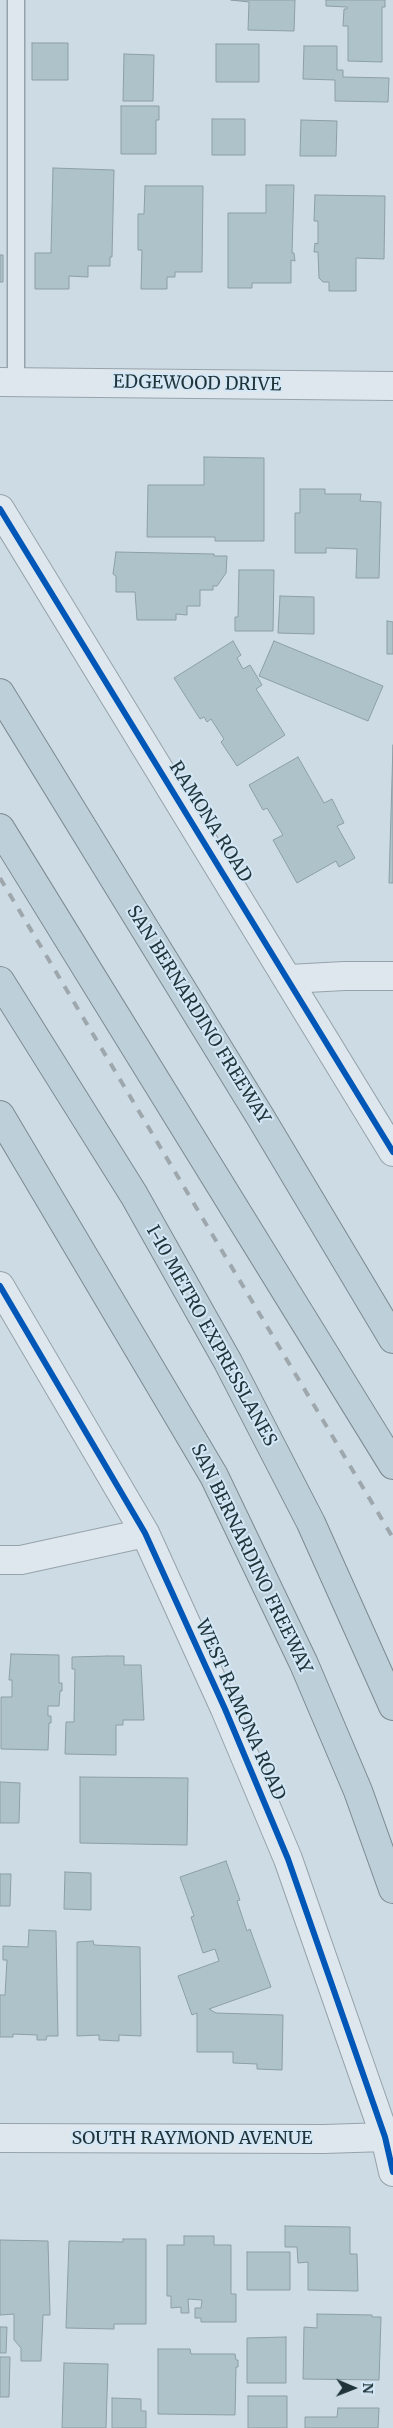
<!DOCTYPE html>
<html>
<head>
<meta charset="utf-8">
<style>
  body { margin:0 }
  #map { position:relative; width:393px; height:2428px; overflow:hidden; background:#cddbe5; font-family:Merriweather,serif }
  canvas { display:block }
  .north { position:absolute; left:328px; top:2363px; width:50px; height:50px; -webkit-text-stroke:4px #d3e7f6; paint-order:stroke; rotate:91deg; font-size:14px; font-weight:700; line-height:20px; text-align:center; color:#1e3439 }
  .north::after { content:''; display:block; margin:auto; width:18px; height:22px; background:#1e3439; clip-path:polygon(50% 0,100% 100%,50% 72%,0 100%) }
</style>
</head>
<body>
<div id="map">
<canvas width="393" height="2428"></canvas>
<div class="north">N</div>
</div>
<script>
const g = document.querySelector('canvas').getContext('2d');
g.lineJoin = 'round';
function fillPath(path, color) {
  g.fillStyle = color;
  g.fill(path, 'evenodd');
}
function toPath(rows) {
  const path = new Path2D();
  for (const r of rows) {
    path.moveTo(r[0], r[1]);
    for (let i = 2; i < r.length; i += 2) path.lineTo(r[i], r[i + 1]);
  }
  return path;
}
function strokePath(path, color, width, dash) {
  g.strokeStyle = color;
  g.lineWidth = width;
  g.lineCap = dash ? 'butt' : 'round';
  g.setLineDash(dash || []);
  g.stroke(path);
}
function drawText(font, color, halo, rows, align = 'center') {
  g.font = font + ' Merriweather,serif';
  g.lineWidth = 4;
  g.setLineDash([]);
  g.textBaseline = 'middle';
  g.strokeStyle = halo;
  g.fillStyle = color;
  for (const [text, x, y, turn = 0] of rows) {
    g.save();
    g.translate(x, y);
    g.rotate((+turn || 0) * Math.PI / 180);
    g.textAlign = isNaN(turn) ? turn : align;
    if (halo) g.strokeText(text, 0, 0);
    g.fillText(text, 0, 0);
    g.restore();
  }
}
const building = toPath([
  [231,0,295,0,294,31,248,30,249,2,231,0],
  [326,0,385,0,385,7,382,7,382,62,348,61,348,26,343,26,344,9,347,9,347,7,326,6,326,0],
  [32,43,68,43,68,80,32,80,32,43],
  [216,44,259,44,259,82,216,82,216,44],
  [304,46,337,46,337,70,343,70,343,77,389,78,388,102,335,101,335,80,303,79,304,46],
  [124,54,154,55,153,101,123,101,124,54],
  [121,106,159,106,159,120,156,120,156,154,121,154,121,106],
  [212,119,245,119,245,155,212,155,212,119],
  [301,120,337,121,336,156,300,156,301,120],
  [53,168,114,170,112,257,110,257,110,266,88,266,88,277,69,276,69,289,35,289,35,253,51,253,53,168],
  [266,185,294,185,292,253,294,253,295,261,291,260,291,283,252,283,252,288,228,288,228,213,266,213,266,185],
  [145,186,203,186,202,272,175,272,175,277,167,277,167,289,141,289,142,250,138,250,138,214,144,214,145,186],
  [315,195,385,196,384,259,356,258,356,291,329,291,329,282,323,282,319,278,318,252,314,252,315,243,318,244,318,221,314,221,315,195],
  [0,255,3,255,3,282,0,282,0,255],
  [204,457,264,458,264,541,215,541,215,537,147,537,148,485,204,485,204,457],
  [300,489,325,489,325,494,361,494,360,501,381,502,379,578,356,578,357,549,326,548,326,553,295,553,295,513,300,513,300,489],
  [116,552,214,554,214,556,227,556,226,573,217,586,213,586,213,590,200,590,200,606,187,606,187,615,176,614,176,620,137,620,135,592,116,592,116,576,113,574,116,552],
  [239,570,274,570,273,631,235,631,235,617,238,617,239,570],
  [280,596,314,597,314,634,278,633,280,596],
  [387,621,393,622,393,654,387,654,387,621],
  [233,641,241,655,237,658,243,669,250,665,262,685,256,689,285,735,237,766,221,742,224,739,211,719,207,722,204,717,200,719,174,678,233,641],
  [274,641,383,686,368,721,259,676,274,641],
  [393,745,393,883,389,883,393,745],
  [298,757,324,803,332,799,344,823,337,826,355,858,339,867,336,861,297,883,273,840,283,835,267,808,263,810,249,785,298,757],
  [11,1654,59,1655,59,1683,62,1683,62,1691,60,1691,59,1706,48,1706,48,1716,51,1716,51,1723,49,1723,48,1750,1,1749,1,1697,12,1697,12,1680,9,1680,11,1654],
  [107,1656,124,1656,124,1665,141,1665,144,1720,123,1720,123,1725,116,1725,116,1755,65,1754,66,1722,74,1722,75,1669,72,1669,72,1657,107,1656],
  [80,1777,188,1778,187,1845,80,1843,80,1777],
  [0,1782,20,1783,19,1823,0,1823,0,1782],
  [226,1861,240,1900,237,1901,247,1931,250,1929,271,1987,209,2009,216,2013,283,2015,282,2070,257,2069,257,2064,233,2063,233,2052,197,2052,197,2013,192,2015,178,1976,219,1961,215,1949,203,1953,191,1917,194,1916,180,1877,226,1861],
  [65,1872,91,1873,91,1910,64,1909,65,1872],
  [0,1874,11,1874,10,1906,0,1906,0,1874],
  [29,1930,56,1931,58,2036,47,2036,46,2040,37,2040,37,2035,13,2034,13,2037,0,2037,0,1995,5,1995,7,1960,3,1960,3,1946,28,1947,29,1930],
  [93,1941,94,1945,140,1947,141,2036,119,2035,119,2041,99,2040,99,2035,77,2036,77,1942,93,1941],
  [285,2226,350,2227,350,2254,357,2254,358,2291,308,2290,308,2262,298,2263,297,2247,285,2247,285,2226],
  [184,2236,214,2236,214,2245,231,2245,231,2294,236,2294,236,2322,201,2322,201,2318,195,2318,195,2308,201,2308,202,2300,188,2299,189,2313,181,2313,181,2307,171,2308,171,2296,167,2296,167,2245,184,2245,184,2236],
  [123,2239,146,2239,146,2324,114,2324,114,2329,66,2328,69,2241,123,2242,123,2239],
  [0,2240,48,2241,50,2315,43,2315,41,2361,21,2361,21,2348,14,2340,14,2314,0,2315,0,2240],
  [247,2252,290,2252,290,2290,247,2290,247,2252],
  [317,2314,372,2315,372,2317,381,2317,379,2380,303,2379,304,2327,317,2328,317,2314],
  [0,2327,7,2327,6,2353,0,2353,0,2327],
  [286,2337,286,2383,247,2383,247,2338,286,2337],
  [158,2349,190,2349,191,2354,235,2354,236,2360,238,2360,238,2367,236,2367,235,2415,158,2414,158,2349],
  [0,2357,10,2357,9,2397,0,2397,0,2357],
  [64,2363,108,2364,106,2428,62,2428,64,2363],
  [248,2396,287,2396,287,2428,248,2428,248,2396],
  [112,2398,141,2399,141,2411,146,2411,146,2428,112,2428,112,2398],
  [338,2408,379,2408,378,2428,305,2428,305,2417,337,2417,338,2408]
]);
fillPath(building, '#aec2c9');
strokePath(building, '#8c9fa5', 1);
const service = toPath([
  [16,383,16,0]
]);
const minor = toPath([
  [0,382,393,386],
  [289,979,344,976,393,976],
  [0,1286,145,1533,225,1709,288,1859,385,2137,393,2172],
  [0,1560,21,1560,145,1533],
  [0,2138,324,2139,385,2137]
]);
const tertiary = toPath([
  [0,509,393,1152]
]);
const motorway = toPath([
  [0,693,261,1118,393,1339],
  [0,828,393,1465],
  [0,981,134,1195,228,1362,311,1523,393,1706],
  [0,1115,214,1476,304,1664,358,1791,393,1889]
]);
strokePath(service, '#96a3aa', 19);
strokePath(minor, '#96a3aa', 30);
strokePath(tertiary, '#96a3aa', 30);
strokePath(motorway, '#7d8a90', 30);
strokePath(service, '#dee7ed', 16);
strokePath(minor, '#dee7ed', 28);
strokePath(tertiary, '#dee7ed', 28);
strokePath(motorway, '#bdcfd8', 28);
strokePath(toPath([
  [0,878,393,1538]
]), '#9ea7ac', 4, [9, 9]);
strokePath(toPath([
  [0,509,393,1152],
  [0,1286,145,1533,225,1709,288,1859,385,2137,393,2172]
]), '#0057b8', 6);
drawText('18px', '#1e3439', '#d3e7f6', [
  ["EDGEWOOD DRIVE",197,384,1],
  ["RAMONA ROAD",210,822,58],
  ["SAN BERNARDINO FREEWAY",198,1015,58],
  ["I-10 METRO EXPRESSLANES",211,1336,61],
  ["SAN BERNARDINO FREEWAY",251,1559,64],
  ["WEST RAMONA ROAD",240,1710,66],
  ["SOUTH RAYMOND AVENUE",192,2139]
]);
</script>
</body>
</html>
